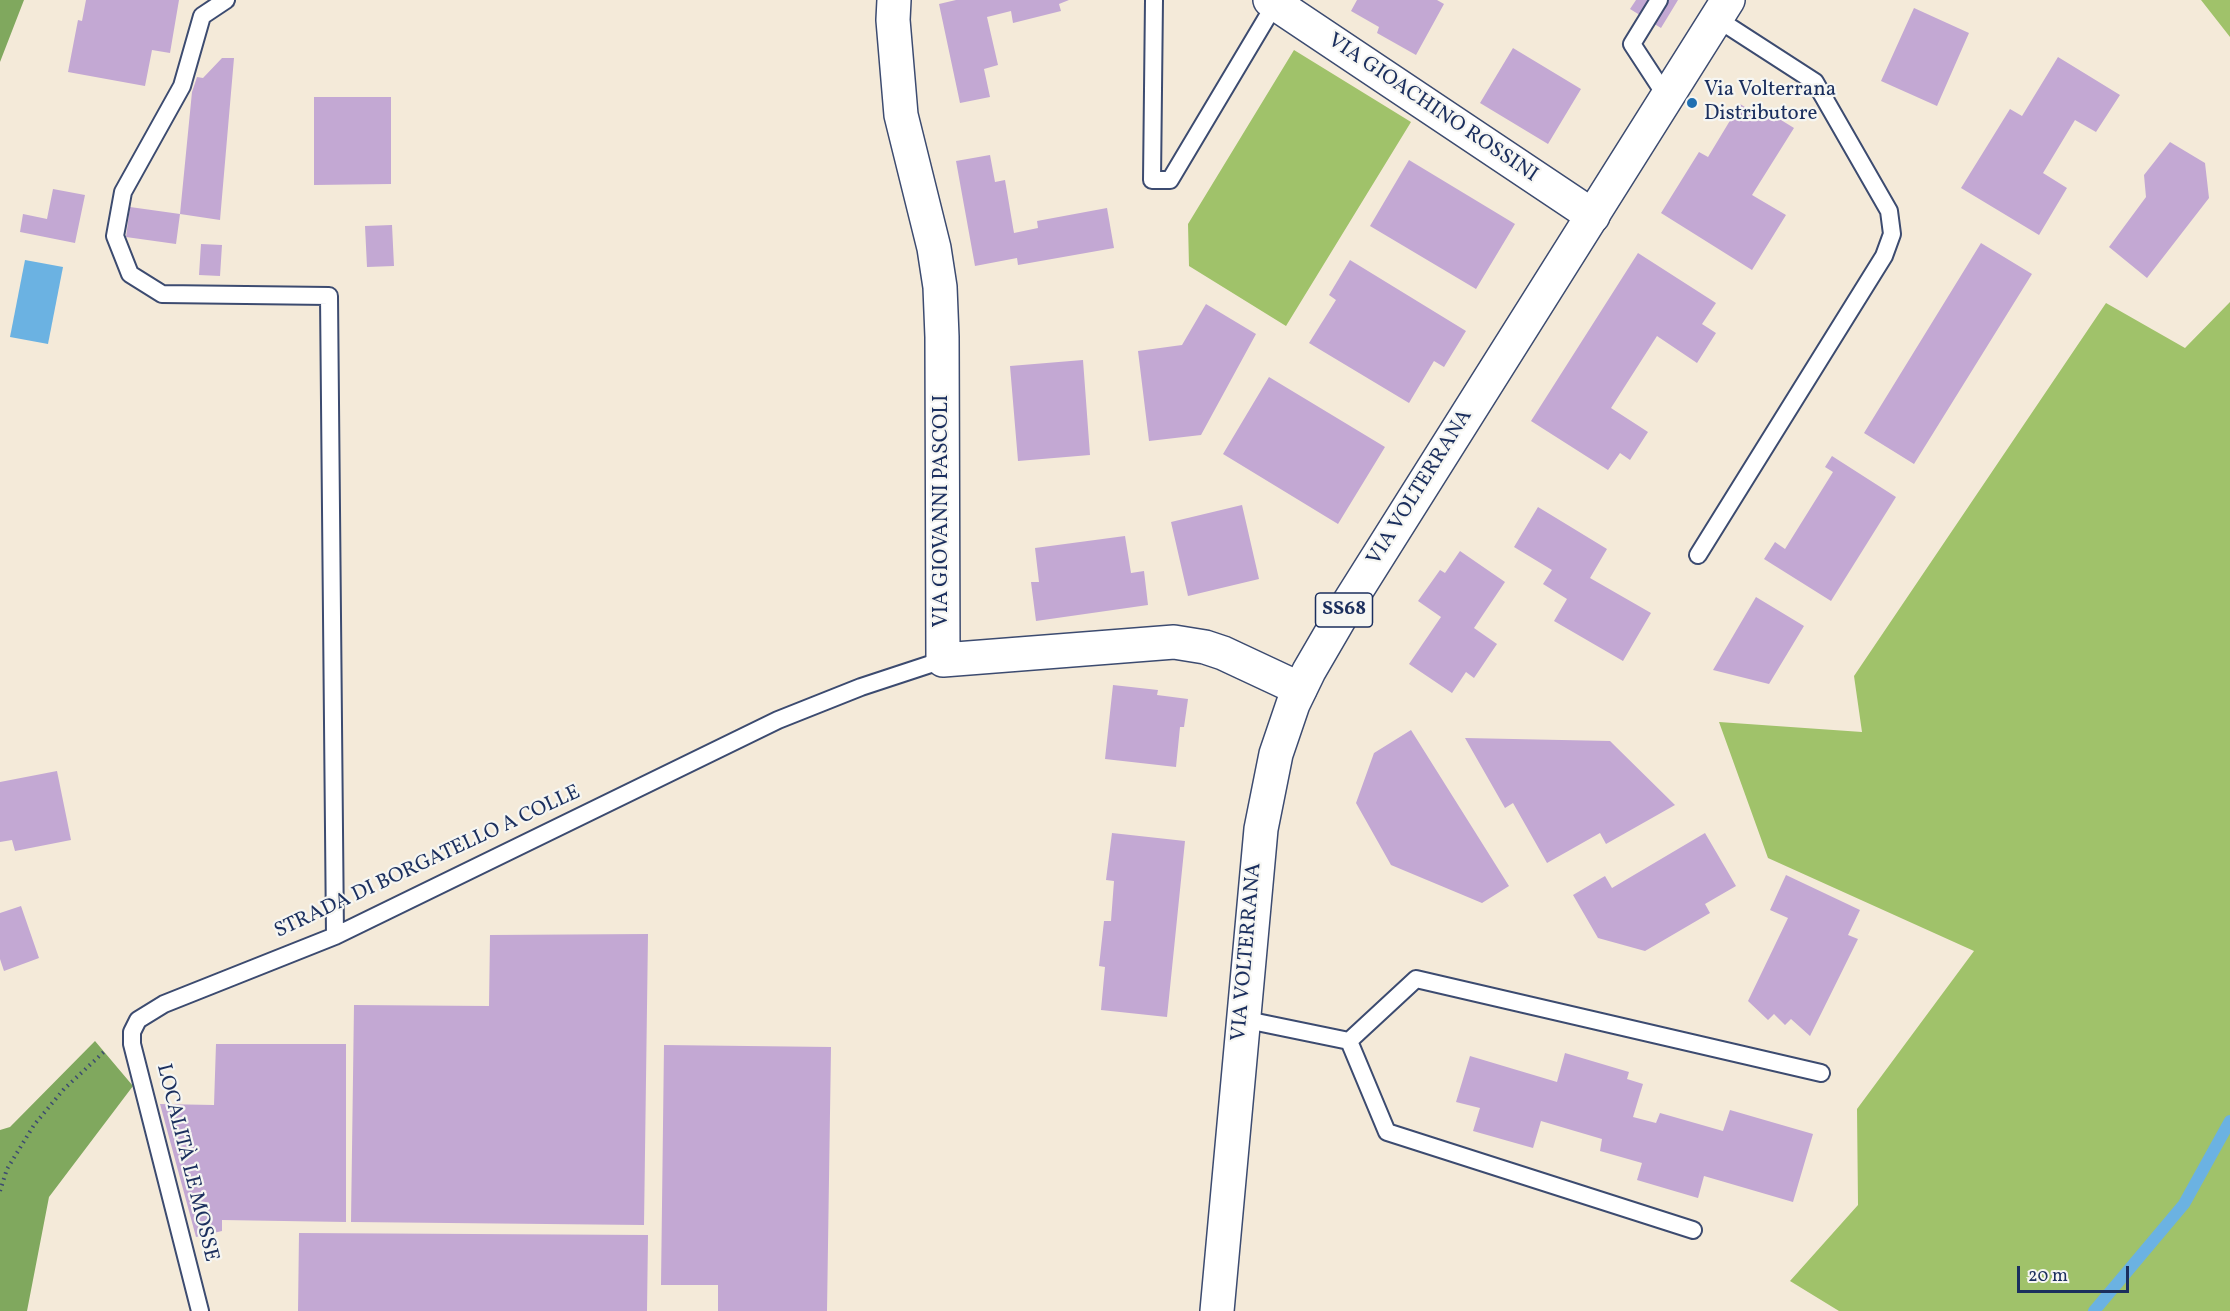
<!DOCTYPE html>
<html>
<head>
<meta charset="utf-8">
<style>
  body { margin:0 }
  #map { position:relative; width:2230px; height:1311px; overflow:hidden; background:#f4ead9; font-family:Vollkorn,serif }
  canvas { display:block }
  .scale { position:absolute; left:2017px; top:1266px; width:112px; height:27px; box-sizing:border-box; border:3px solid #1b2f5e; border-top:0; padding-left:8px; font-size:18px; line-height:21px; white-space:nowrap; color:#1b2f5e; -webkit-text-stroke:4px #f6f6f2; paint-order:stroke }
</style>
</head>
<body>
<div id="map">
<canvas width="2230" height="1311"></canvas>
<div class="scale">20 m</div>
</div>
<script>
const g = document.querySelector('canvas').getContext('2d');
g.lineJoin = 'round';
function fillPath(path, color) {
  g.fillStyle = color;
  g.fill(path, 'evenodd');
}
function toPath(rows) {
  const path = new Path2D();
  for (const r of rows) {
    path.moveTo(r[0], r[1]);
    for (let i = 2; i < r.length; i += 2) path.lineTo(r[i], r[i + 1]);
  }
  return path;
}
function strokePath(path, color, width, dash) {
  g.strokeStyle = color;
  g.lineWidth = width;
  g.lineCap = dash ? 'butt' : 'round';
  g.setLineDash(dash || []);
  g.stroke(path);
}
function drawText(font, color, halo, rows, align = 'center') {
  g.font = font + ' Vollkorn,serif';
  g.lineWidth = 4.5;
  g.setLineDash([]);
  g.textBaseline = 'middle';
  g.strokeStyle = halo;
  g.fillStyle = color;
  for (const [text, x, y, turn = 0] of rows) {
    g.save();
    g.translate(x, y);
    g.rotate((+turn || 0) * Math.PI / 180);
    g.textAlign = isNaN(turn) ? turn : align;
    if (halo) g.strokeText(text, 0, 0);
    g.fillText(text, 0, 0);
    g.restore();
  }
}
fillPath(toPath([
  [2201,0,2230,0,2230,37],
  [1294,50,1411,122,1286,326,1189,266,1188,224],
  [2230,302,2230,1311,1839,1311,1790,1281,1858,1205,1857,1109,1974,951,1768,858,1719,722,1862,732,1854,676,2106,303,2185,348]
]), '#a0c26a');
fillPath(toPath([
  [0,0,24,0,0,62],
  [95,1041,133,1086,49,1197,27,1311,0,1311,0,1130,10,1127]
]), '#80a85e');
fillPath(toPath([
  [25,260,63,267,48,344,10,337]
]), '#6bb2e2');
strokePath(toPath([
  [2094,1311,2184,1204,2230,1121]
]), '#6bb2e2', 12);
fillPath(toPath([
  [86,0,179,0,170,53,152,50,145,86,68,72,78,20,82,21],
  [956,0,1069,0,1059,4,1061,11,1013,23,1011,11,987,17,998,65,984,69,990,97,960,103,939,4],
  [1357,0,1437,0,1444,4,1416,55,1377,33,1379,27,1351,11],
  [1636,0,1678,0,1661,28,1630,9],
  [1914,8,1969,33,1937,106,1881,81],
  [1513,48,1581,89,1548,144,1480,103],
  [2058,57,2120,95,2096,132,2075,120,2043,173,2067,188,2039,235,1961,188,2010,109,2022,116],
  [222,58,234,58,220,220,180,214,192,92,197,77,203,78],
  [314,97,391,97,391,184,314,185],
  [1740,104,1765,119,1768,112,1794,128,1752,195,1786,215,1752,270,1661,213,1699,152,1708,157],
  [2170,142,2205,163,2209,198,2147,278,2109,247,2146,197,2144,175],
  [990,155,995,182,1005,180,1014,233,1038,228,1037,221,1107,208,1114,248,1018,265,1017,258,975,266,956,161],
  [1409,160,1515,224,1476,289,1370,226],
  [53,189,85,195,75,243,20,232,23,214,47,219],
  [130,207,180,214,176,244,126,237],
  [392,225,394,266,367,267,365,226],
  [1981,243,2032,274,1914,464,1864,433],
  [201,244,222,245,220,276,199,275],
  [1638,253,1716,303,1702,324,1716,333,1697,363,1657,336,1611,408,1648,432,1630,460,1620,453,1608,470,1531,421],
  [1350,260,1466,331,1444,367,1434,361,1409,403,1309,343,1336,300,1329,295],
  [1206,304,1256,334,1201,435,1149,441,1138,351,1182,345],
  [1083,360,1090,455,1018,461,1010,366],
  [1269,377,1385,447,1338,524,1223,454],
  [1832,456,1896,497,1831,601,1764,559,1775,542,1785,549,1833,472,1825,467],
  [1242,505,1259,579,1188,596,1171,522],
  [1538,507,1607,549,1590,578,1651,613,1623,661,1554,621,1567,599,1543,584,1552,570,1514,547],
  [1125,536,1131,573,1144,571,1148,605,1036,621,1031,582,1039,582,1035,548],
  [1460,551,1505,582,1474,628,1497,644,1474,678,1466,672,1452,693,1409,664,1441,617,1418,601,1440,570,1445,573],
  [1756,597,1804,626,1769,684,1713,670],
  [1113,685,1158,690,1157,695,1188,699,1184,727,1180,727,1176,767,1105,759],
  [1411,730,1509,886,1482,903,1391,865,1356,803,1374,753],
  [1465,738,1610,741,1675,805,1606,844,1600,833,1547,863,1513,803,1505,808],
  [57,771,71,840,15,851,12,840,0,842,0,782],
  [1112,833,1185,841,1167,1017,1101,1010,1105,967,1099,966,1104,921,1111,921,1114,881,1106,880],
  [1705,833,1736,886,1705,904,1710,913,1645,951,1598,938,1573,895,1605,876,1612,888],
  [1786,875,1860,910,1848,935,1858,939,1810,1036,1791,1019,1785,1025,1774,1014,1768,1020,1748,1001,1788,918,1770,910],
  [21,906,39,958,4,971,0,959,0,913],
  [648,934,644,1225,351,1222,354,1005,489,1006,490,935],
  [216,1044,346,1044,346,1222,222,1220,222,1231,196,1237,160,1104,214,1105],
  [664,1045,831,1047,827,1311,718,1311,718,1285,661,1285],
  [1565,1053,1629,1072,1627,1079,1643,1084,1633,1117,1656,1123,1660,1113,1723,1131,1730,1110,1813,1134,1793,1202,1704,1176,1698,1198,1637,1180,1642,1163,1600,1151,1602,1139,1541,1121,1533,1148,1473,1131,1480,1108,1456,1102,1470,1056,1557,1082],
  [299,1233,648,1235,647,1311,298,1311]
]), '#c3a8d3');
const lane = toPath([
  [226,0,202,16,182,86,123,192,115,236,130,274,162,294,329,296,335,936],
  [1154,0,1152,180,1170,180,1275,4],
  [1659,0,1632,44,1666,96],
  [1698,555,1884,256,1892,234,1889,211,1815,82,1716,18],
  [1242,1019,1349,1041],
  [1693,1230,1387,1132,1349,1041,1416,979,1821,1073],
  [200,1311,132,1044,132,1032,138,1020,164,1004,335,936,778,720,861,687,943,660]
]);
const street = toPath([
  [894,0,893,20,901,115,934,248,940,287,942,337,943,660,1174,642,1205,647,1223,653,1300,689],
  [1270,0,1593,216]
]);
const primary = toPath([
  [1217,1311,1261,829,1276,754,1293,704,1309,671,1348,604,1728,0]
]);
strokePath(lane, '#3c4b70', 20);
strokePath(street, '#3c4b70', 36);
strokePath(primary, '#3c4b70', 36);
strokePath(toPath([
  [0,1191,7,1169,34,1125,64,1089,106,1050]
]), '#3c4b70', 4, [1.5, 4.5]);
strokePath(lane, '#fff', 16);
strokePath(street, '#fff', 33);
strokePath(primary, '#fff', 33);
for (const [x, y, r, color] of [
  [1692,103,6,"#1f6fb2"]
]) {
  const dot = new Path2D();
  dot.arc(x, y, r, 0, 2 * Math.PI);
  g.fillStyle = color;
  g.fill(dot);
  strokePath(dot, '#f6f6f2', 2);
}
for (const [x, y, w] of [
  [1344,610,57]
]) {
  const box = new Path2D();
  box.roundRect(x - w / 2, y - 17, w, 34, 4.5);
  g.fillStyle = '#f6f6f2';
  g.fill(box);
  strokePath(box, '#1b2f5e', 1.5);
}
drawText('bold 20px', '#1b2f5e', null, [
  ["SS68",1344,610]
]);
drawText('21px', '#1b2f5e', '#f6f6f2', [
  ["Via Volterrana",1704,91],
  ["Distributore",1704,115]
], 'left');
drawText('21px', '#1b2f5e', '#f6f6f2', [
  ["VIA GIOACHINO ROSSINI",1432,109,34],
  ["VIA VOLTERRANA",1421,488,-58],
  ["VIA GIOVANNI PASCOLI",943,511,-90],
  ["STRADA DI BORGATELLO A COLLE",428,863,-25],
  ["VIA VOLTERRANA",1248,952,-85],
  ["LOCALITÀ LE MOSSE",186,1163,76]
]);
</script>
</body>
</html>
